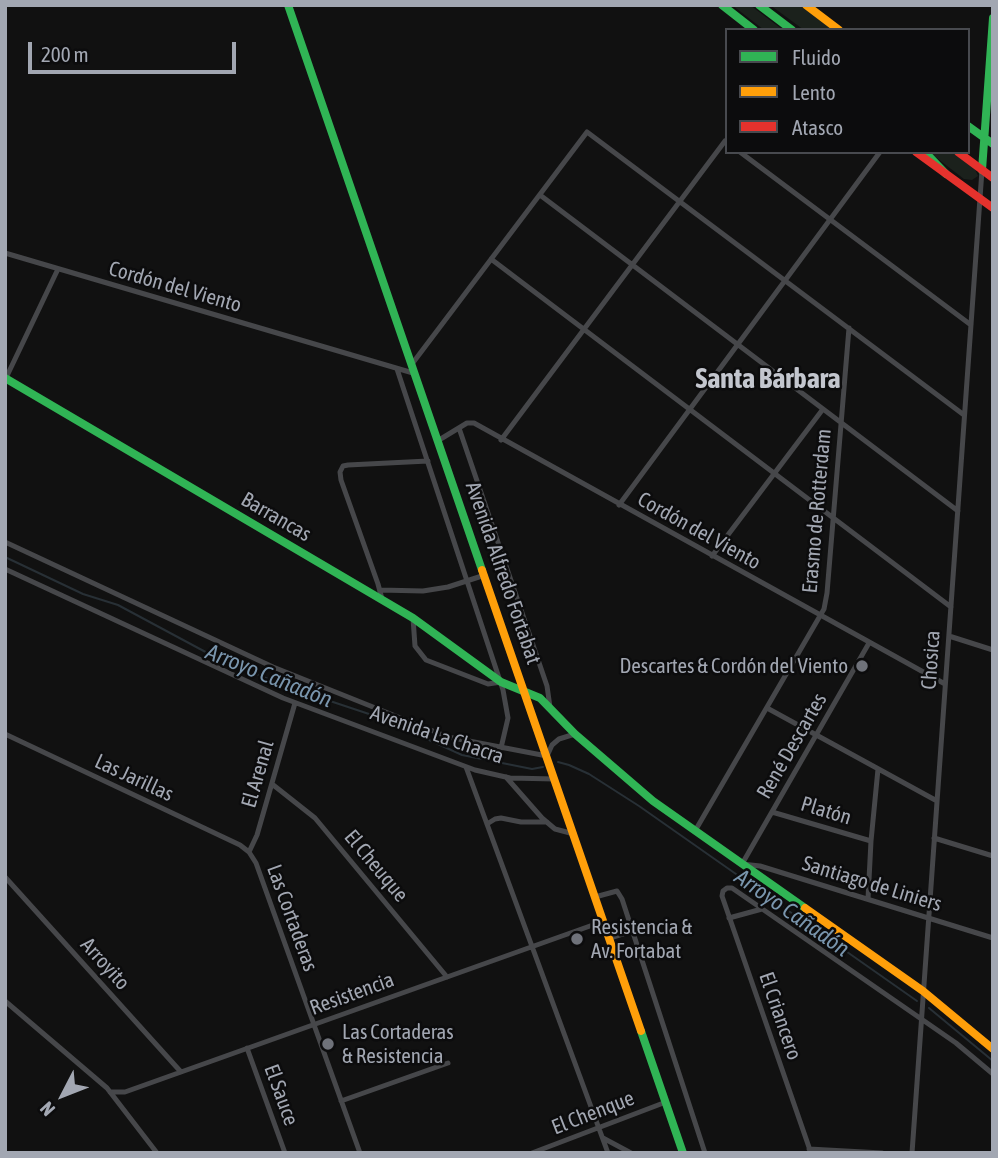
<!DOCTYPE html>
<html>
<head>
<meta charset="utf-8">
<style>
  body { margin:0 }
  #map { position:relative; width:998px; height:1158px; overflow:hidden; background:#111; font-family:"Asap Condensed",sans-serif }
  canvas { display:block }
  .frame { position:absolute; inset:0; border:7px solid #a2a7b2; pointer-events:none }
  .legend { position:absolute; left:725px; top:28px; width:245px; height:126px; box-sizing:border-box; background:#0c0c0d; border:2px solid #484a4f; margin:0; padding:9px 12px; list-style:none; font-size:21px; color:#a2a7b2 }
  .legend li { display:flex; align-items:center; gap:14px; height:35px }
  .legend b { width:35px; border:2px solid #484a4f }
  .north { position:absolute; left:28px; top:1060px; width:70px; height:70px; -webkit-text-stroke:5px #0c0c0d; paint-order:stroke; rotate:228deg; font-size:19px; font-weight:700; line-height:28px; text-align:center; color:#a2a7b2 }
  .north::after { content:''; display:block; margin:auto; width:24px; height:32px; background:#a2a7b2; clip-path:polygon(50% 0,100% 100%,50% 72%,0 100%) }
  .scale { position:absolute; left:28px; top:42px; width:208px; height:32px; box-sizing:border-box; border:4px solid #a2a7b2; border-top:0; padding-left:9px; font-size:21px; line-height:24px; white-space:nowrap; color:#a2a7b2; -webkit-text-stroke:5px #0c0c0d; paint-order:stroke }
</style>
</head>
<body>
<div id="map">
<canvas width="998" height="1158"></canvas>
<div class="frame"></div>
<ul class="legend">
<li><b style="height:9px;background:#30b455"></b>Fluido</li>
<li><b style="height:9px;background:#ff9f0a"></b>Lento</li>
<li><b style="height:9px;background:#e5322d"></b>Atasco</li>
</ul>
<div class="north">N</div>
<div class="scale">200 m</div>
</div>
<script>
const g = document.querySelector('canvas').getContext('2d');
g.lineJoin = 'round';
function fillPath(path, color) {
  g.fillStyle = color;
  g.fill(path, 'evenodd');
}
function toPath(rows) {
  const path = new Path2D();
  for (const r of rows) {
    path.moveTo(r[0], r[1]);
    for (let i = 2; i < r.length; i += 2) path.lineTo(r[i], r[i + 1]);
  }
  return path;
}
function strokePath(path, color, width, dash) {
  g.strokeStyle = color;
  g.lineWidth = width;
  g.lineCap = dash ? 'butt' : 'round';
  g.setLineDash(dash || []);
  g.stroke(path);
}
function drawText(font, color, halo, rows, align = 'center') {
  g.font = font + ' "Asap Condensed",sans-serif';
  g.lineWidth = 5;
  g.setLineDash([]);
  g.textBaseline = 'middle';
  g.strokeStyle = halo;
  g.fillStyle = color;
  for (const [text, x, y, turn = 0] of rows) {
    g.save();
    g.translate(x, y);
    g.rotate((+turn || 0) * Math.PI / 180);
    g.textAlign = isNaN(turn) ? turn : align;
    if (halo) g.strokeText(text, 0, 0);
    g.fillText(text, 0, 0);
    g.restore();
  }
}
fillPath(toPath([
  [732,5,750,5,783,30,764,30],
  [770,5,801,5,834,30,804,30],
  [929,152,952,152,975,169,978,176,972,180,964,179]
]), '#1b211c');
strokePath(toPath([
  [5,557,83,594,118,605,213,656,285,686,381,718,462,755,532,769,543,767],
  [558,762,569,765,589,774,639,806,917,1001],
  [929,1008,993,1061]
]), '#283036', 2);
strokePath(toPath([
  [740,152,971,325],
  [540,195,958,511],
  [5,253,413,373],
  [491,259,951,607],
  [412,364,587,132,964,415],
  [397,369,503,690,508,718,501,748],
  [5,380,58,269],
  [459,428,547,686,550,707],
  [439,440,467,423,474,423,945,684],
  [501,440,725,141,727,143],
  [619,505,880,152],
  [5,542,273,667,448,737,547,756,552,745,559,739,575,734],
  [712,556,823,409],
  [5,569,283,698,475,770,510,778,555,779],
  [380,590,423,591,448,587,485,575],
  [382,599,378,584,341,480,340,472,343,466,348,465,428,461],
  [413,618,415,646,426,660,488,684,501,682],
  [949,636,993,650],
  [869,643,742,864,760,866,993,938],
  [767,708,937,801],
  [5,734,240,845,249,852,256,863,360,1153],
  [466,767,608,1153],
  [506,777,542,818,555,829,574,834],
  [272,784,315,818,447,977],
  [772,812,871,841],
  [487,824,495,819,501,818,521,822,547,822],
  [695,831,824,609,827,593,849,328],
  [934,838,993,856],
  [249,852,257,835,295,703],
  [5,877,181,1072],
  [595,897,617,891,622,899,705,1153],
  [868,899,871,841,878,769],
  [729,918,762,909],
  [610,938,632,931],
  [5,1001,107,1088,157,1153],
  [247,1048,285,1153],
  [110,1092,125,1092,604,921],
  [341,1101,448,1063],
  [603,1138,631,1153],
  [809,1149,882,1153],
  [532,1153,666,1102],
  [811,1153,722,896,723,891,727,888,732,888,956,1043,993,1074],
  [912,1153,982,170]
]), '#46474a', 5);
strokePath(toPath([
  [288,5,482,570],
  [722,5,754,30],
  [759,5,792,30],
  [968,126,993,144],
  [925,152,946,174],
  [982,170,993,18],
  [5,378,413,618,501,682,540,698,575,734,653,801,805,908],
  [641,1031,683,1153]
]), '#30b455', 8);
strokePath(toPath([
  [806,5,839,30],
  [482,570,641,1031],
  [805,908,923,991,993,1049]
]), '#ff9f0a', 8);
strokePath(toPath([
  [916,152,993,208],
  [958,152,993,178]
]), '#e5322d', 8);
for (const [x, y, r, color] of [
  [862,666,7,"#6f727a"],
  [577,939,7,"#6f727a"],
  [328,1044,7,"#6f727a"]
]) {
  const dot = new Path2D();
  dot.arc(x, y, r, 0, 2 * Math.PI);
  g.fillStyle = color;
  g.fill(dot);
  strokePath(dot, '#0c0c0d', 2.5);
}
drawText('21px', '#a2a7b2', '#0c0c0d', [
  ["Cordón del Viento",175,287,16],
  ["Erasmo de Rotterdam",817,511,-85],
  ["Barrancas",276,517,30],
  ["Cordón del Viento",699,531,29],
  ["Avenida Alfredo Fortabat",503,573,71],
  ["Chosica",931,660,-86],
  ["Avenida La Chacra",437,735,19],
  ["René Descartes",792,746,-60],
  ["El Arenal",258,774,-74],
  ["Las Jarillas",134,778,25],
  ["Platón",826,811,17],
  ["El Cheuque",376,866,50],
  ["Santiago de Liniers",872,884,17],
  ["Las Cortaderas",292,918,70],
  ["Arroyito",105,964,48],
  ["Resistencia",352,994,-20],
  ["El Criancero",780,1016,71],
  ["El Sauce",281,1095,70],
  ["El Chenque",593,1113,-21]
]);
drawText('21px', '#a2a7b2', '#0c0c0d', [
  ["Descartes & Cordón del Viento",848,666,"right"],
  ["Resistencia &",591,927],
  ["Av. Fortabat",591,951],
  ["Las Cortaderas",342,1032],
  ["& Resistencia",342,1056]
], 'left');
drawText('italic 23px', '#7995ad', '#0c0c0d', [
  ["Arroyo Cañadón",269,676,22],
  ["Arroyo Cañadón",792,913,35]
]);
drawText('bold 28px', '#c3c6ce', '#0c0c0d', [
  ["Santa Bárbara",768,379]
]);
</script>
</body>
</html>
